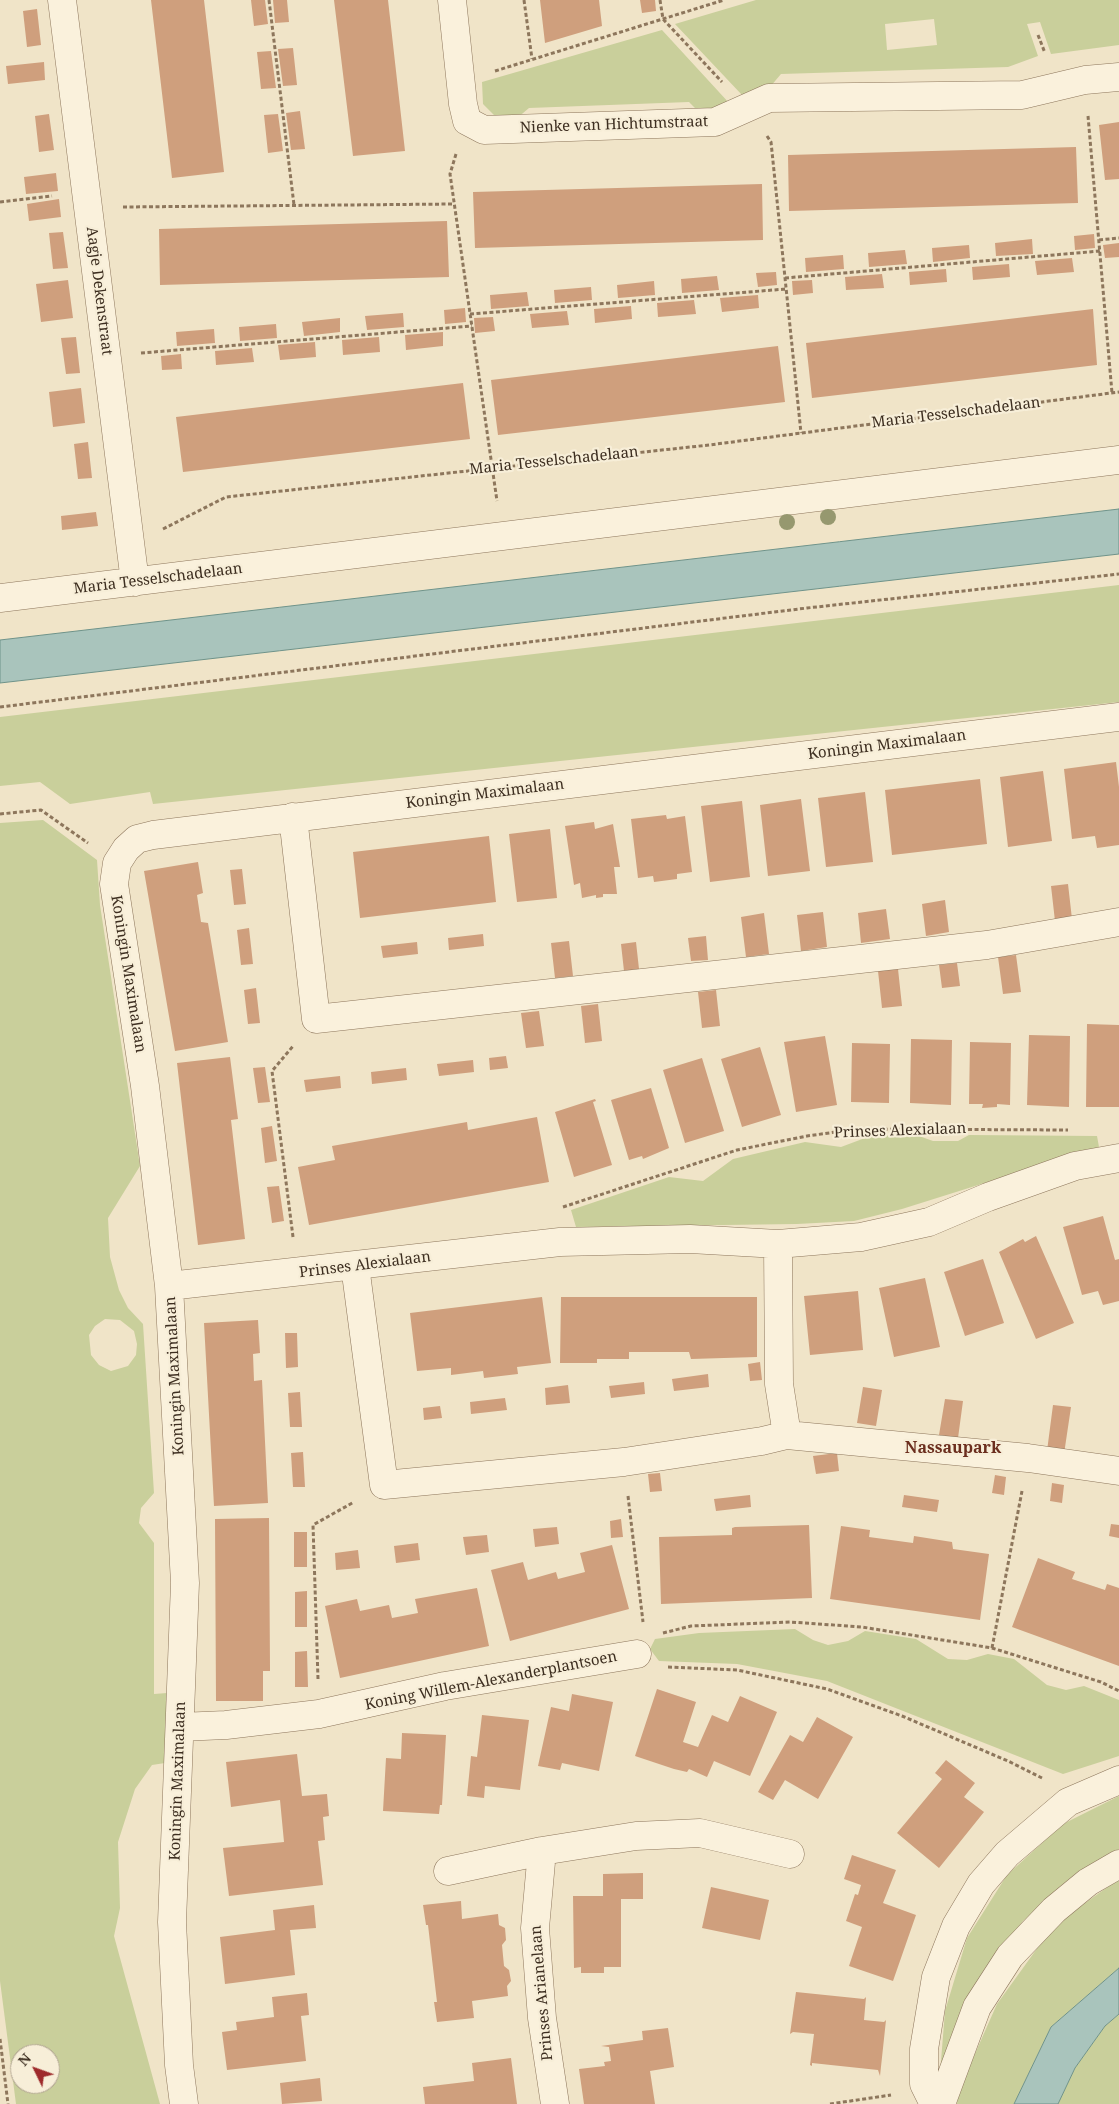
<!DOCTYPE html>
<html>
<head>
<meta charset="utf-8">
<style>
  body { margin:0 }
  #map { position:relative; width:1119px; height:2104px; overflow:hidden; background:#f0e4c8; font-family:"Noto Serif",serif }
  canvas { display:block }
  .north { position:absolute; left:10px; top:2044px; width:50px; height:50px; box-sizing:border-box; background:#f7eed8; border:1px solid #ada18e; border-radius:50%; rotate:312deg; font-size:14px; font-weight:700; line-height:20px; text-align:center; color:#3d2e20 }
  .north::after { content:''; display:block; margin:auto; width:18px; height:22px; background:#9e2a2b; clip-path:polygon(50% 0,100% 100%,50% 72%,0 100%) }
</style>
</head>
<body>
<div id="map">
<canvas width="1119" height="2104"></canvas>
<div class="north">N</div>
</div>
<script>
const g = document.querySelector('canvas').getContext('2d');
g.lineJoin = 'round';
function fillPath(path, color) {
  g.fillStyle = color;
  g.fill(path, 'evenodd');
}
function toPath(rows) {
  const path = new Path2D();
  for (const r of rows) {
    path.moveTo(r[0], r[1]);
    for (let i = 2; i < r.length; i += 2) path.lineTo(r[i], r[i + 1]);
  }
  return path;
}
function strokePath(path, color, width, dash) {
  g.strokeStyle = color;
  g.lineWidth = width;
  g.lineCap = dash ? 'butt' : 'round';
  g.setLineDash(dash || []);
  g.stroke(path);
}
function drawText(font, color, halo, rows, align = 'center') {
  g.font = font + ' "Noto Serif",serif';
  g.lineWidth = 4.5;
  g.setLineDash([]);
  g.textBaseline = 'middle';
  g.strokeStyle = halo;
  g.fillStyle = color;
  for (const [text, x, y, turn = 0] of rows) {
    g.save();
    g.translate(x, y);
    g.rotate((+turn || 0) * Math.PI / 180);
    g.textAlign = isNaN(turn) ? turn : align;
    if (halo) g.strokeText(text, 0, 0);
    g.fillText(text, 0, 0);
    g.restore();
  }
}
fillPath(toPath([
  [756,0,1119,0,1119,45,1051,54,1040,22,1027,24,1038,56,1008,67,781,74,770,87,742,95,675,24],
  [934,19,937,45,887,50,885,24],
  [662,30,730,104,698,111,689,102,529,108,516,119,498,119,483,104,482,82],
  [1119,585,1119,702,153,804,150,792,70,804,40,782,0,786,0,717],
  [43,820,97,860,100,905,140,1166,108,1218,110,1257,119,1290,128,1308,143,1324,154,1493,141,1508,139,1523,154,1543,154,1694,167,1693,165,1763,152,1765,135,1789,118,1842,120,1908,114,1936,160,2104,16,2104,0,1981,0,823],
  [105,1319,120,1320,134,1331,137,1344,136,1355,128,1366,111,1371,99,1365,91,1355,89,1335,95,1326],
  [20,2054,50,2054,50,2084,20,2084],
  [873,1135,919,1136,933,1141,958,1141,969,1135,1097,1136,1099,1147,902,1209,854,1221,797,1224,576,1227,571,1210,669,1177,703,1181,733,1159,805,1142,841,1147],
  [795,1629,813,1640,828,1645,848,1641,865,1631,916,1639,948,1659,967,1660,988,1654,1014,1659,1047,1685,1066,1690,1084,1686,1119,1700,1119,1756,1063,1774,827,1681,737,1664,659,1661,650,1649,655,1639,699,1633],
  [1119,1796,1119,1849,1074,1875,1023,1921,986,1969,939,2086,945,2011,967,1938,1007,1875,1063,1824],
  [1119,1879,1119,1968,1051,2027,1014,2104,957,2104,958,2092,997,2004,1054,1925],
  [1119,2014,1119,2104,1058,2104,1075,2068,1105,2026]
]), '#c9cf9b');
const water = toPath([
  [1119,509,1119,554,0,683,0,640,1119,509],
  [1119,1968,1119,2014,1105,2026,1075,2068,1058,2104,1014,2104,1051,2027,1119,1968]
]);
fillPath(water, '#a9c4bc');
strokePath(water, '#6f938a', 1);
fillPath(toPath([
  [151,0,204,0,224,172,172,178],
  [251,0,265,0,268,24,254,26],
  [273,0,287,0,289,22,275,23],
  [334,0,388,0,405,151,353,156],
  [540,0,599,0,602,26,545,43],
  [640,0,655,0,656,11,642,13],
  [37,9,41,45,27,47,23,11],
  [293,48,297,85,283,86,278,49],
  [271,51,276,88,261,89,257,52],
  [44,62,45,80,8,84,6,66],
  [300,111,305,149,291,150,286,113],
  [49,114,54,150,39,152,35,116],
  [278,114,283,151,268,153,264,115],
  [1119,122,1119,179,1105,180,1099,125],
  [1076,147,1078,203,789,211,788,155],
  [56,173,58,191,26,194,24,177],
  [762,184,763,240,475,248,473,192],
  [59,199,61,217,29,221,27,204],
  [447,221,449,277,160,285,159,229],
  [63,232,68,268,53,269,49,233],
  [1094,234,1095,248,1075,250,1074,236],
  [1032,239,1033,254,996,256,995,243],
  [1119,243,1119,257,1105,258,1103,245],
  [969,245,970,258,933,262,932,248],
  [905,250,907,264,869,267,868,253],
  [843,255,844,269,806,272,805,258],
  [1072,258,1074,272,1037,275,1035,261],
  [1009,264,1010,277,973,280,972,267],
  [946,269,947,282,910,285,909,272],
  [776,272,777,285,758,287,756,273],
  [882,274,884,288,846,290,845,277],
  [717,276,719,290,682,293,681,279],
  [68,280,73,318,41,322,36,284],
  [812,280,813,293,793,295,792,281],
  [654,281,655,295,618,298,617,285],
  [591,287,592,300,555,303,554,290],
  [527,292,529,306,491,309,490,295],
  [758,295,759,308,722,312,720,298],
  [694,300,696,314,658,317,657,303],
  [631,306,632,319,595,323,594,309],
  [465,308,466,322,445,324,444,310],
  [1093,309,1097,365,812,398,806,343],
  [567,311,569,325,532,328,530,314],
  [403,313,404,327,367,330,365,316],
  [493,317,495,331,475,333,474,318],
  [340,318,340,332,304,336,302,322],
  [276,324,277,338,240,341,239,327],
  [214,329,215,343,177,346,176,332],
  [443,332,443,346,406,350,405,335],
  [76,337,80,373,66,374,61,338],
  [379,337,380,352,343,355,342,340],
  [315,342,316,357,280,360,278,345],
  [778,346,785,402,498,435,491,380],
  [252,348,254,362,216,365,215,351],
  [181,354,182,369,162,370,161,356],
  [463,383,470,439,183,472,176,417],
  [81,388,85,423,53,427,49,392],
  [88,442,92,478,78,479,74,444],
  [96,512,98,526,62,530,61,516],
  [1116,762,1119,787,1119,845,1097,848,1095,836,1072,839,1064,769],
  [1043,771,1052,841,1008,847,1000,777],
  [980,779,987,844,892,855,885,790],
  [865,792,873,862,826,867,818,798],
  [801,799,810,871,768,876,760,805],
  [742,801,750,877,710,882,701,806],
  [666,815,667,819,685,816,692,872,677,874,677,879,654,882,653,876,638,878,631,819],
  [594,822,595,829,613,824,620,867,614,867,617,894,603,894,603,897,596,898,596,895,582,898,580,883,574,885,565,826],
  [550,829,557,898,517,902,509,834],
  [489,836,496,902,360,918,353,852],
  [198,862,203,893,197,895,201,922,208,923,228,1042,175,1051,144,871],
  [242,869,246,904,234,905,230,870],
  [1068,884,1072,919,1055,921,1051,886],
  [945,900,949,932,926,936,922,904],
  [886,909,890,939,861,943,858,913],
  [823,912,827,947,801,951,797,915],
  [764,913,769,954,746,957,741,917],
  [249,928,253,964,241,965,237,930],
  [483,934,484,946,449,950,448,938],
  [706,936,708,960,691,961,688,938],
  [569,941,573,976,555,978,551,943],
  [417,942,418,954,383,958,381,946],
  [636,942,639,969,624,971,621,944],
  [1016,955,1021,992,1003,994,998,957],
  [957,963,960,986,942,988,939,965],
  [898,969,902,1006,882,1008,878,971],
  [256,988,260,1023,248,1024,244,990],
  [716,990,720,1026,702,1028,698,992],
  [598,1004,602,1041,585,1043,581,1006],
  [539,1011,544,1046,526,1048,521,1013],
  [1087,1024,1119,1025,1119,1107,1086,1107],
  [1029,1035,1070,1036,1069,1107,1027,1105],
  [825,1036,837,1105,796,1112,784,1042],
  [911,1039,952,1040,951,1105,910,1103],
  [970,1042,1011,1043,1010,1105,997,1104,997,1107,982,1108,983,1104,969,1104],
  [852,1043,890,1044,889,1103,851,1102],
  [760,1047,781,1115,742,1127,721,1059],
  [506,1056,508,1068,490,1070,489,1058],
  [230,1057,238,1119,231,1120,245,1239,198,1245,177,1063],
  [702,1058,724,1131,685,1143,663,1070],
  [473,1060,474,1072,439,1076,437,1064],
  [265,1067,270,1102,258,1103,253,1068],
  [406,1068,407,1080,372,1084,371,1072],
  [340,1076,341,1088,306,1092,304,1080],
  [651,1088,669,1148,643,1159,642,1156,629,1160,611,1100],
  [595,1099,596,1101,593,1102,612,1165,574,1177,555,1112],
  [537,1117,549,1182,309,1225,298,1167,335,1160,332,1146,467,1122,468,1130],
  [272,1126,277,1161,265,1163,261,1128],
  [279,1186,284,1221,272,1223,267,1187],
  [1103,1216,1115,1260,1119,1259,1119,1301,1103,1305,1098,1291,1082,1295,1063,1227],
  [1036,1236,1074,1323,1036,1339,999,1252,1023,1239,1025,1242],
  [983,1259,1004,1323,965,1336,944,1272],
  [925,1278,940,1347,894,1357,879,1288],
  [858,1291,863,1350,810,1355,804,1296],
  [542,1297,551,1363,517,1367,518,1374,484,1378,483,1371,451,1375,451,1368,417,1371,410,1313],
  [561,1297,757,1297,757,1357,691,1359,689,1352,629,1352,629,1359,597,1359,597,1363,560,1363],
  [258,1320,260,1353,253,1354,254,1381,262,1380,268,1503,214,1506,204,1323],
  [285,1333,297,1333,298,1367,286,1368],
  [760,1362,762,1380,750,1381,748,1364],
  [708,1374,709,1387,674,1391,672,1379],
  [644,1382,645,1394,611,1398,609,1386],
  [568,1385,570,1403,546,1405,545,1388],
  [863,1387,882,1390,876,1426,857,1423],
  [300,1392,302,1427,290,1427,288,1393],
  [505,1398,507,1410,471,1414,470,1402],
  [945,1399,963,1401,958,1438,939,1435],
  [1053,1405,1071,1407,1064,1454,1047,1451],
  [440,1406,442,1418,424,1420,423,1408],
  [303,1452,305,1487,293,1487,291,1453],
  [837,1453,839,1471,816,1474,813,1456],
  [660,1473,662,1491,650,1492,648,1474],
  [995,1475,1006,1477,1004,1495,992,1493],
  [1052,1483,1064,1485,1062,1503,1050,1501],
  [750,1495,751,1507,716,1511,714,1499],
  [904,1495,939,1500,937,1512,902,1507],
  [269,1518,270,1668,270,1671,263,1671,263,1701,216,1701,215,1519],
  [621,1519,623,1537,611,1538,610,1521],
  [1111,1524,1119,1525,1119,1538,1109,1536],
  [809,1525,812,1598,661,1604,659,1537,732,1535,732,1528,735,1527],
  [841,1526,870,1530,869,1537,913,1543,914,1536,952,1542,953,1549,989,1554,980,1620,830,1599],
  [557,1527,559,1544,535,1547,533,1529],
  [294,1532,307,1532,307,1567,294,1567],
  [487,1535,489,1552,466,1555,463,1537],
  [418,1543,420,1560,396,1563,394,1546],
  [612,1545,629,1609,510,1641,491,1570,523,1562,528,1580,556,1572,558,1579,585,1572,580,1553],
  [358,1550,360,1568,336,1570,335,1553],
  [1038,1558,1075,1572,1072,1579,1105,1590,1107,1584,1119,1588,1119,1666,1012,1627],
  [477,1588,489,1646,340,1678,325,1606,357,1599,360,1611,389,1605,392,1618,418,1613,415,1599],
  [307,1591,307,1627,295,1627,295,1592],
  [307,1651,308,1687,295,1687,295,1652],
  [657,1689,696,1702,683,1742,698,1747,712,1715,728,1722,740,1696,777,1712,750,1776,714,1761,707,1777,689,1769,687,1772,674,1769,635,1756],
  [572,1694,613,1702,599,1771,562,1763,560,1770,538,1766,551,1707,569,1711],
  [482,1715,529,1720,520,1790,485,1786,484,1798,467,1796,471,1756,477,1757],
  [817,1717,853,1737,818,1799,785,1780,773,1800,758,1792,790,1735,803,1742],
  [402,1733,446,1735,442,1805,440,1805,439,1814,383,1811,386,1758,401,1759],
  [297,1754,302,1796,327,1794,329,1816,323,1817,325,1840,318,1841,323,1885,229,1896,223,1848,284,1842,280,1800,231,1807,226,1762],
  [946,1760,975,1783,964,1797,984,1812,939,1868,897,1833,942,1779,935,1773],
  [852,1855,896,1870,883,1903,916,1915,893,1981,849,1966,862,1927,846,1921,855,1894,858,1895,861,1885,844,1879],
  [643,1873,643,1899,621,1899,621,1967,604,1967,604,1973,581,1973,581,1967,574,1968,573,1896,603,1896,603,1874],
  [711,1887,769,1900,760,1940,702,1928],
  [461,1901,462,1919,498,1914,499,1925,505,1928,506,1940,502,1945,504,1966,509,1970,511,1981,507,1986,508,1996,472,2001,474,2018,437,2022,434,2002,437,2002,428,1925,426,1925,423,1905],
  [314,1905,316,1928,290,1930,295,1975,225,1984,220,1937,275,1930,273,1910],
  [796,1992,864,1999,866,1997,864,2020,884,2022,886,2020,880,2076,878,2070,812,2063,812,2066,810,2065,814,2034,793,2032,790,2034],
  [307,1993,309,2015,301,2016,306,2061,227,2070,222,2032,237,2030,236,2022,274,2017,272,1997],
  [668,2028,674,2067,650,2071,655,2104,584,2104,579,2069,605,2066,604,2062,611,2061,609,2047,601,2046,643,2040,642,2031],
  [511,2058,517,2104,425,2104,423,2087,474,2081,472,2063],
  [320,2078,322,2101,282,2104,280,2083]
]), '#cf9f7d');
const minor = toPath([
  [62,0,135,582],
  [452,0,463,104,467,121,484,130,715,122,769,98,1022,95,1085,80,1119,77],
  [0,598,1119,460],
  [293,817,316,1019,987,945,1119,922],
  [778,1244,779,1384,787,1435],
  [355,1266,384,1485,624,1462,762,1441,787,1435,1028,1458,1119,1471],
  [169,1286,560,1242,690,1239,778,1244,861,1237,929,1222,988,1197,1075,1166,1119,1158],
  [180,1727,226,1725,319,1714,445,1686,637,1654],
  [542,1851,535,1928,542,2018,555,2104],
  [448,1871,542,1851,636,1836,700,1833,790,1854],
  [184,2104,179,2065,172,1922,185,1583,169,1286,145,1086,114,884,117,863,126,849,137,839,153,835,1119,717],
  [934,2104,924,2084,924,2049,936,1977,956,1926,981,1884,1007,1854,1068,1802,1119,1780],
  [941,2104,977,2007,1010,1956,1054,1910,1088,1882,1119,1864]
]);
strokePath(minor, '#8d765c', 29);
strokePath(toPath([
  [269,0,294,205],
  [524,0,532,59],
  [660,0,663,19,722,82],
  [1038,35,1045,53],
  [495,71,724,0],
  [1088,116,1112,393],
  [767,136,771,142,801,433],
  [456,154,450,174,497,501],
  [0,202,52,196],
  [123,207,454,204],
  [1099,240,1119,238],
  [785,278,1100,251],
  [470,314,786,289],
  [141,353,472,326],
  [163,529,226,497,709,445,1119,392],
  [0,707,807,608,1119,574],
  [0,814,41,810,88,843],
  [563,1207,737,1150,807,1136,858,1129,1068,1130],
  [293,1237,272,1071,294,1045],
  [628,1496,643,1622],
  [663,1633,691,1626,790,1622,862,1627,992,1648,1101,1682,1119,1691],
  [992,1648,1022,1491],
  [668,1667,737,1670,827,1689,902,1716,1008,1761,1042,1778],
  [318,1679,313,1525,354,1502],
  [0,2039,8,2104],
  [830,2104,891,2095]
]), '#8d765c', 3, [4, 2.5]);
strokePath(minor, '#faf1dc', 28);
g.fillStyle = '#96986f';
for (const [x, y] of [
  [828,517],
  [787,522]
]) {
  g.beginPath();
  g.arc(x, y, 8, 0, 2 * Math.PI);
  g.fill();
}
drawText('15px', '#3d2e20', '#f7eed8', [
  ["Nienke van Hichtumstraat",614,125,-2],
  ["Aagje Dekenstraat",99,291,83],
  ["Maria Tesselschadelaan",956,413,-7],
  ["Maria Tesselschadelaan",554,461,-6],
  ["Maria Tesselschadelaan",158,579,-7],
  ["Koningin Maximalaan",887,745,-7],
  ["Koningin Maximalaan",485,794,-7],
  ["Koningin Maximalaan",128,974,81],
  ["Prinses Alexialaan",900,1131,-2],
  ["Prinses Alexialaan",365,1265,-7],
  ["Koningin Maximalaan",175,1376,-93],
  ["Koning Willem-Alexanderplantsoen",491,1681,-11],
  ["Koningin Maximalaan",178,1781,-88],
  ["Prinses Arianelaan",542,1993,-95]
]);
drawText('bold 16px', '#6b2e1e', '#f7eed8', [
  ["Nassaupark",953,1448]
]);
</script>
</body>
</html>
